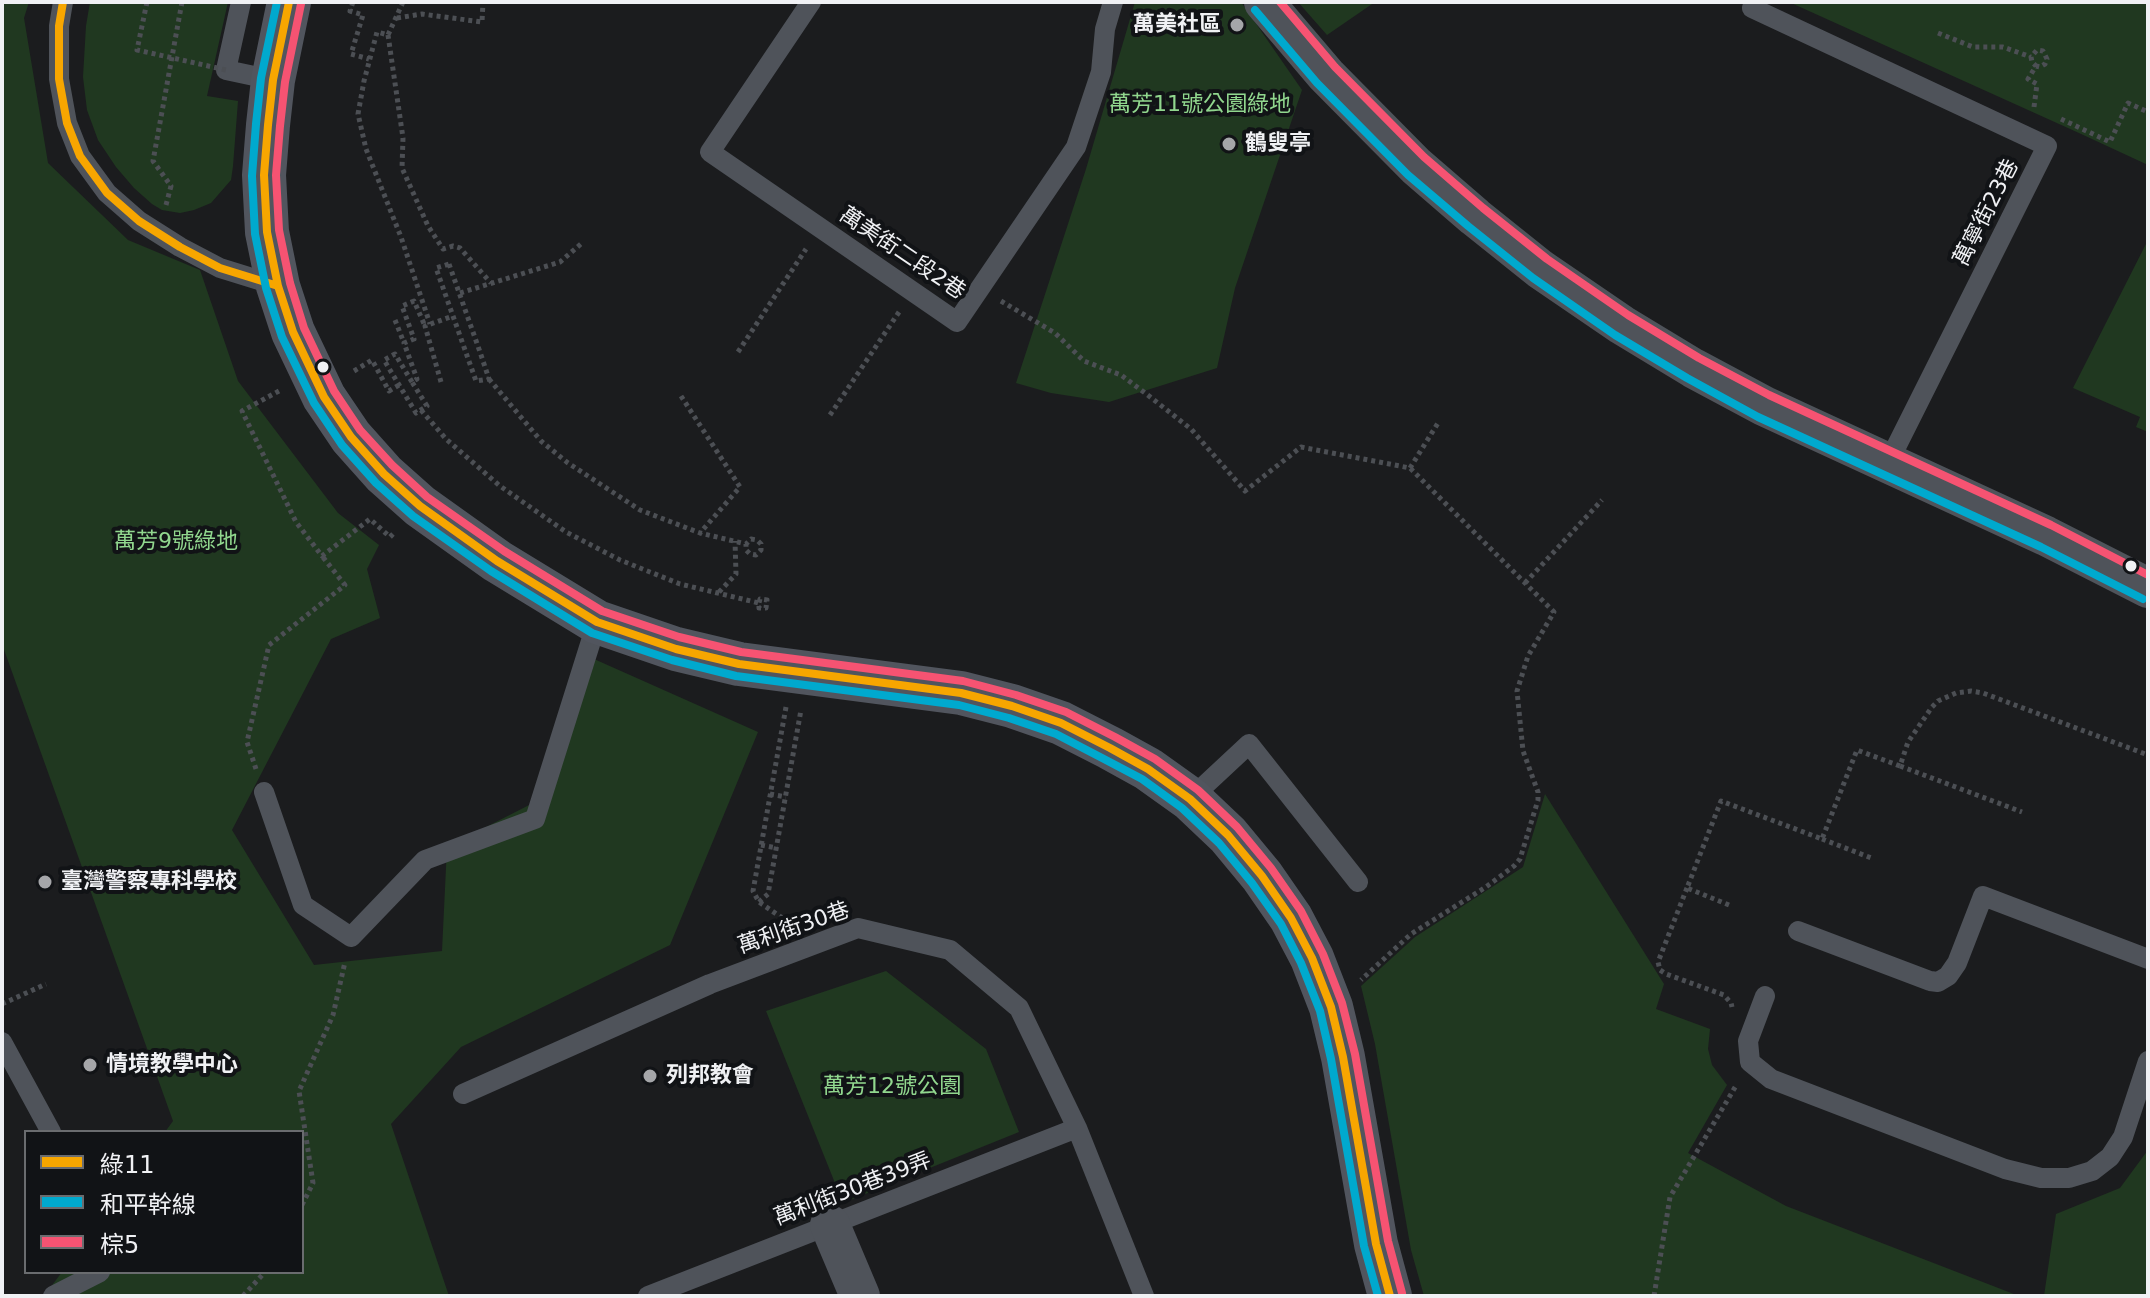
<!DOCTYPE html>
<html>
<head>
<meta charset="utf-8">
<style>
  body { margin:0 }
  #map { position:relative; width:2150px; height:1298px; overflow:hidden; background:#1b1c1e; font-family:"DejaVu Sans","Noto Sans TC",sans-serif }
  canvas { display:block }
  .frame { position:absolute; inset:0; border:4px solid #f0f1f4; pointer-events:none }
  .legend { position:absolute; left:24px; top:1130px; width:280px; height:144px; box-sizing:border-box; background:#111316; border:2px solid #6a6c6f; margin:0; padding:10px 14px; list-style:none; font-size:24px; color:#f0f1f4 }
  .legend li { display:flex; align-items:center; gap:16px; height:40px }
  .legend b { width:40px; border:2px solid #6a6c6f }
</style>
</head>
<body>
<div id="map">
<canvas width="2150" height="1298"></canvas>
<div class="frame"></div>
<ul class="legend">
<li><b style="height:10px;background:#f7a600"></b>綠11</li>
<li><b style="height:10px;background:#00a9ce"></b>和平幹線</li>
<li><b style="height:10px;background:#f65372"></b>棕5</li>
</ul>
</div>
<script>
const g = document.querySelector('canvas').getContext('2d');
g.lineJoin = 'round';
function fillPath(path, color) {
  g.fillStyle = color;
  g.fill(path, 'evenodd');
}
function toPath(rows) {
  const path = new Path2D();
  for (const r of rows) {
    path.moveTo(r[0], r[1]);
    for (let i = 2; i < r.length; i += 2) path.lineTo(r[i], r[i + 1]);
  }
  return path;
}
function strokePath(path, color, width, dash) {
  g.strokeStyle = color;
  g.lineWidth = width;
  g.lineCap = dash ? 'butt' : 'round';
  g.setLineDash(dash || []);
  g.stroke(path);
}
function drawText(font, color, halo, rows, align = 'center') {
  g.font = font + ' "DejaVu Sans","Noto Sans TC",sans-serif';
  g.lineWidth = 8;
  g.setLineDash([]);
  g.textBaseline = 'middle';
  g.strokeStyle = halo;
  g.fillStyle = color;
  for (const [text, x, y, turn = 0] of rows) {
    g.save();
    g.translate(x, y);
    g.rotate((+turn || 0) * Math.PI / 180);
    g.textAlign = isNaN(turn) ? turn : align;
    if (halo) g.strokeText(text, 0, 0);
    g.fillText(text, 0, 0);
    g.restore();
  }
}
fillPath(toPath([
  [2,2,29,2,24,18,48,163,128,240,200,270,238,381,338,513,379,545,367,569,380,618,331,639,232,830,314,965,442,951,447,847,537,801,594,659,758,732,670,945,461,1047,391,1124,449,1296,44,1296,62,1272,302,1272,302,1132,165,1132,173,1121,2,644],
  [90,2,228,2,207,96,238,101,233,166,231,180,211,203,194,210,180,213,162,210,152,204,134,188,116,167,98,140,87,110,83,77,86,26],
  [1135,2,1241,2,1302,90,1235,288,1217,368,1109,402,1051,393,1016,383,1086,169],
  [1298,2,1375,2,1327,35],
  [1789,2,2148,2,2148,165,2079,133],
  [2148,240,2148,432,2136,427,2140,417,2073,388],
  [1545,794,1664,984,1656,1009,1710,1029,1708,1049,1712,1065,1727,1085,1688,1153,1786,1206,2019,1296,1424,1296,1411,1250,1375,1044,1361,986,1415,937,1523,867],
  [886,971,986,1049,1019,1132,843,1203,766,1011],
  [2148,1150,2148,1296,2044,1296,2056,1214,2120,1188]
]), '#203820');
strokePath(toPath([
  [353,2,350,11,363,15,351,54,369,59],
  [403,2,388,35,377,32,364,81,358,114,366,149,401,237,430,324],
  [397,18,422,14,482,22,483,2],
  [1938,33,1973,47,2003,47,2031,57],
  [388,35,403,138,402,168,428,226,443,249,453,246,460,248,491,283],
  [2034,107,2037,84,2028,79,2036,66,2040,67,2045,64,2047,59,2043,51,2037,50,2031,57,2032,62,2036,66],
  [2061,119,2110,142,2128,103,2148,112],
  [166,205,171,186,153,161,182,2],
  [449,264,480,352,489,379,476,381,436,268,449,264],
  [460,293,560,262,582,243],
  [1001,301,1055,333,1084,361,1121,375,1149,396,1191,429,1245,491,1301,447,1410,468,1554,612,1528,656,1517,691,1523,751,1538,792,1538,800,1520,859,1514,866,1486,887,1411,934,1361,980],
  [395,320,404,343],
  [738,352,806,249],
  [354,371,372,360,389,391,399,385],
  [489,379,541,441,568,463,640,510,700,533,746,544,746,550,750,554,756,555,761,550,761,544,757,540,751,539,746,544],
  [412,382,395,354,384,360,416,413,427,406,412,382,417,379,404,343,414,339,402,306,414,301,425,326],
  [441,382,425,326,453,316],
  [279,391,242,411,296,522,322,556,370,519,390,537,395,532],
  [681,396,740,487,700,533],
  [421,410,446,439,500,486,566,532,620,560,680,584,759,603,759,608,766,608,767,600,760,599,759,603],
  [830,415,899,312],
  [1410,468,1438,423],
  [1525,583,1602,500],
  [719,592,736,574,735,541],
  [786,707,753,891,759,902,791,924],
  [1900,766,2022,812],
  [256,769,247,742,269,645,345,585,322,556],
  [770,794,786,797],
  [1822,839,1874,859],
  [761,845,777,848],
  [1687,888,1658,962,1660,970,1666,974,1724,995,1731,1003,1732,1007],
  [759,902,768,894,801,710],
  [1729,905,1687,888,1721,801,1822,839,1857,750,1900,766,1908,742,1932,707,1938,701,1956,693,1971,691,1983,693,2148,755],
  [2,1004,46,984],
  [302,1205,313,1183,299,1091,333,1015,345,962],
  [243,1296,265,1272],
  [1654,1296,1670,1197,1737,1084]
]), '#4c4f54', 5, [4, 4]);
strokePath(toPath([
  [63,2,59,26,59,79,67,123,80,156,107,193,139,221,180,247,220,268,278,286],
  [241,2,226,70,273,80],
  [811,2,710,152,957,322,1076,147,1101,72,1105,29,1113,2],
  [1752,8,2047,146,1888,463],
  [264,792,303,905,351,937,425,860,535,819,597,622],
  [1190,799,1249,744,1358,882],
  [1798,931,1930,981,1938,982,1948,976,1957,963,1983,896,2148,959],
  [1765,996,1748,1041,1750,1062,1771,1079,2005,1169,2041,1178,2069,1178,2092,1171,2110,1157,2123,1137,2148,1061],
  [2,1042,51,1132],
  [463,1094,710,984,858,928,950,950,1019,1008,1077,1128,1144,1296],
  [53,1296,100,1272],
  [648,1296,1077,1128]
]), '#4f535a', 20);
strokePath(toPath([
  [1264,2,1326,75,1416,166,1475,217,1540,269,1622,325,1693,368,1764,406,2046,536,2148,588],
  [830,1225,860,1296]
]), '#4f535a', 40);
strokePath(toPath([
  [289,2,273,80,268,125,264,175,267,232,278,286,293,332,324,397,351,437,384,474,420,506,497,561,597,622,676,649,739,664,961,693,1012,706,1061,723,1110,748,1148,769,1190,799,1228,835,1262,876,1291,918,1312,958,1331,1007,1343,1057,1376,1244,1390,1296]
]), '#51555e', 44);
strokePath(toPath([
  [147,2,137,50,226,70]
]), '#4c4f54', 5, [4, 4]);
strokePath(toPath([
  [63,2,59,26,59,79,67,123,80,156,107,193,139,221,180,247,220,268,278,286],
  [289,2,273,80,268,125,264,175,267,232,278,286,293,332,324,397,351,437,384,474,420,506,497,561,597,622,676,649,739,664,961,693,1012,706,1061,723,1110,748,1148,769,1190,799,1228,835,1262,876,1291,918,1312,958,1331,1007,1343,1057,1376,1244,1390,1296]
]), '#f7a600', 8);
strokePath(toPath([
  [277,2,261,78,256,124,252,176,255,234,266,288,282,337,314,403,342,445,376,483,413,516,491,571,592,633,672,660,736,676,959,705,1009,718,1056,734,1104,759,1142,779,1182,808,1219,843,1252,883,1281,924,1301,963,1320,1011,1331,1059,1364,1246,1378,1296],
  [1255,10,1317,83,1408,175,1468,226,1533,278,1615,335,1687,378,1758,417,2041,547,2143,599]
]), '#00a9ce', 8);
strokePath(toPath([
  [1280,2,1335,67,1424,157,1483,208,1547,259,1628,315,1699,358,1769,395,2051,525,2148,575],
  [301,4,285,82,280,126,276,175,279,230,290,283,304,328,334,391,360,430,392,465,427,497,504,551,602,611,679,637,741,652,963,681,1016,695,1066,712,1115,737,1155,759,1198,790,1237,827,1271,868,1301,911,1323,954,1342,1003,1355,1054,1388,1241,1402,1293]
]), '#f65372', 8);
for (const [x, y, r, color] of [
  [1237,25,8,"#a5a6a9"],
  [1229,144,8,"#a5a6a9"],
  [323,367,7,"#f0f1f4"],
  [2131,566,7,"#f0f1f4"],
  [45,882,8,"#a5a6a9"],
  [90,1065,8,"#a5a6a9"],
  [650,1076,8,"#a5a6a9"]
]) {
  const dot = new Path2D();
  dot.arc(x, y, r, 0, 2 * Math.PI);
  g.fillStyle = color;
  g.fill(dot);
  strokePath(dot, '#111316', 3);
}
drawText('bold 22px', '#f0f1f4', '#111316', [
  ["萬美社區",1221,25,"right"],
  ["鶴叟亭",1245,144],
  ["臺灣警察專科學校",61,882],
  ["情境教學中心",106,1065],
  ["列邦教會",666,1076]
], 'left');
drawText('22px', '#91d78e', '#111316', [
  ["萬芳11號公園綠地",1200,105],
  ["萬芳9號綠地",176,542],
  ["萬芳12號公園",892,1087]
]);
drawText('22px', '#f0f1f4', '#111316', [
  ["萬寧街23巷",1987,213,-63],
  ["萬美街二段2巷",902,254,34],
  ["萬利街30巷",794,929,-19],
  ["萬利街30巷39弄",853,1190,-21]
]);
</script>
</body>
</html>
